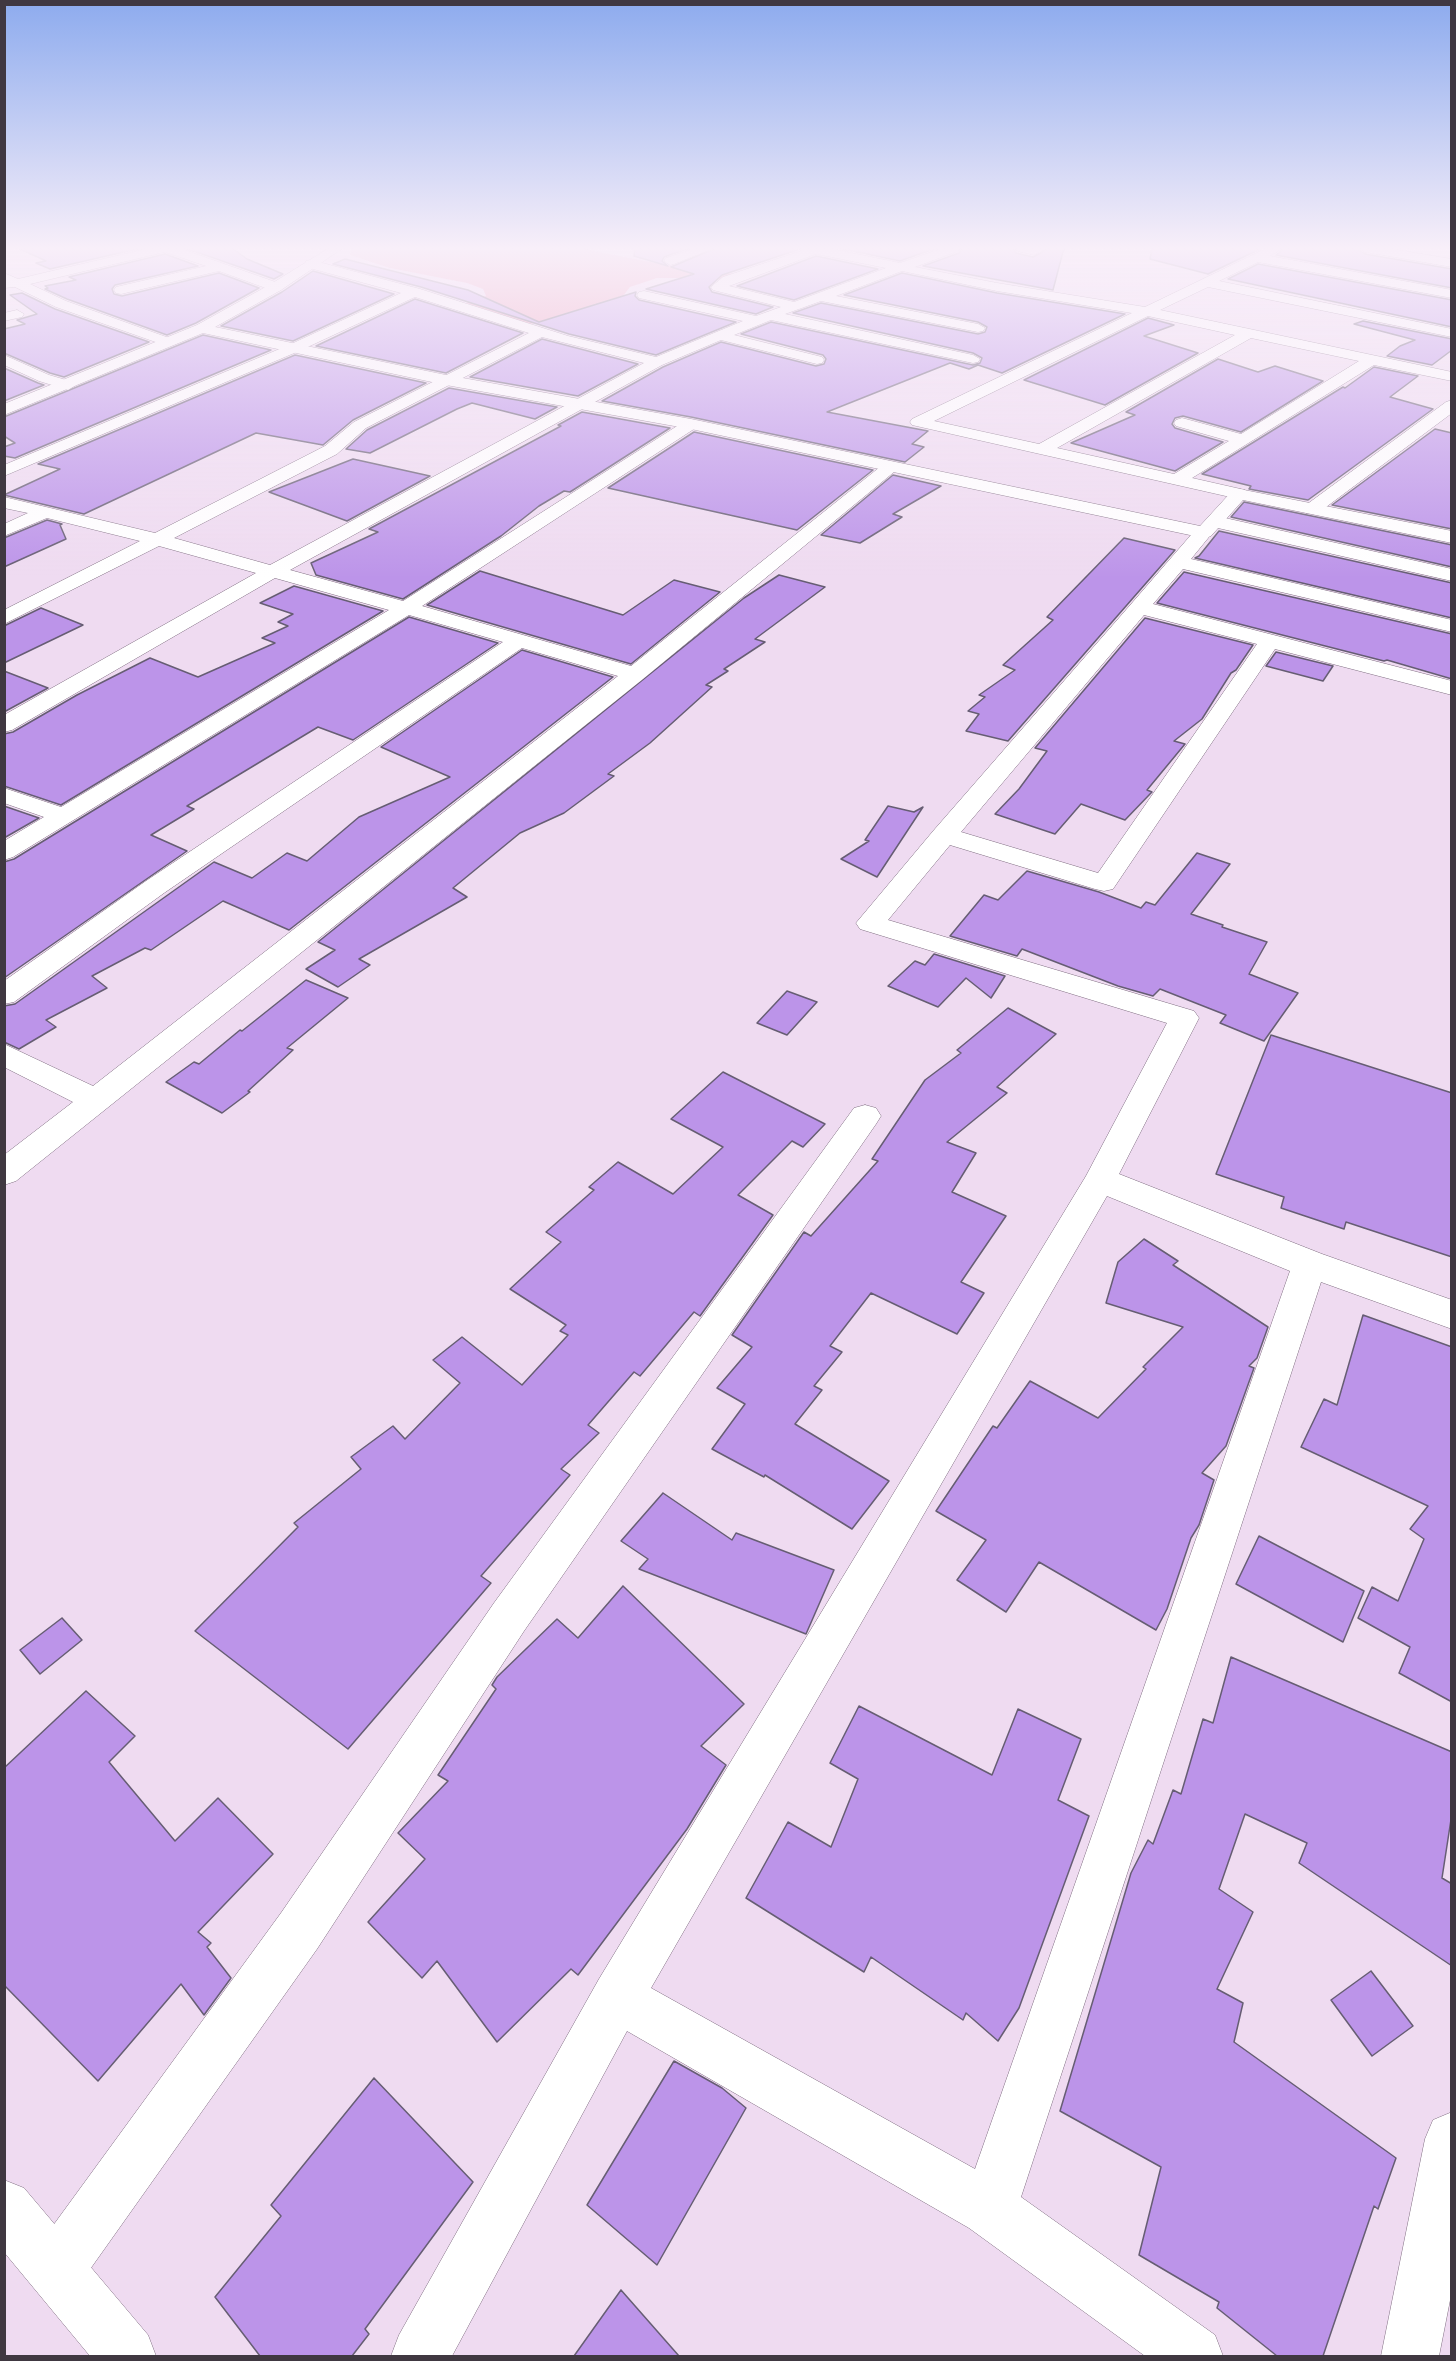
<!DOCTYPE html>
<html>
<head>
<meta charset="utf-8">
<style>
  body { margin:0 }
  #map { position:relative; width:1456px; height:2361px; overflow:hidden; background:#efdbf1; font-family:"Varela Round",sans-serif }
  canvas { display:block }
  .frame { position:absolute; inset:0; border:6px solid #403841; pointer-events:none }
</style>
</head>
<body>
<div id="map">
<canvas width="1456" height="2361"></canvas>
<div class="frame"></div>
</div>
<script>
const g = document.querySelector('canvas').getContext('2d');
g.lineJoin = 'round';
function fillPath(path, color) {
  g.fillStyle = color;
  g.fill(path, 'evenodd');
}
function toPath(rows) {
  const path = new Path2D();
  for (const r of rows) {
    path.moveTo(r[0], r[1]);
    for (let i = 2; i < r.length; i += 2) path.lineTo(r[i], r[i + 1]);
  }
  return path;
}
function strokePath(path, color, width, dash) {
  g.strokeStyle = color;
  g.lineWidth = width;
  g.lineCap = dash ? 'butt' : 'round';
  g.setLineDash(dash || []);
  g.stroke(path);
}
fillPath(toPath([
  [353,248,579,248,686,269,736,274,710,282,689,278,657,278,630,287,623,296,550,321,529,324,466,303,486,296,483,289,467,283,390,268,350,255]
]), '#ef98b3');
const building = toPath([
  [18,248,141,248,50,269,36,263,46,261,18,248],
  [185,248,232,248,247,259,283,274,274,279,185,248],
  [635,248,689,248,664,257,662,261,668,266,634,256,635,248],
  [716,248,797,248,797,250,722,275,709,287,712,292,773,307,756,314,646,289,694,274,671,267,716,248],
  [839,248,936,248,900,261,839,248],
  [962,248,1013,248,1016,253,1033,257,1049,248,1064,248,1053,290,923,266,959,253,962,248],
  [1152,248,1262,248,1208,274,1150,259,1152,248],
  [1285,248,1357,248,1365,254,1452,269,1452,288,1276,255,1285,248],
  [165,254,198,266,115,285,112,289,114,294,122,296,219,273,259,288,196,323,167,335,67,299,45,289,48,288,45,286,76,280,69,277,165,254],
  [816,256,878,269,794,300,737,286,816,256],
  [345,259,468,290,539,322,636,292,635,296,639,300,736,322,656,355,569,334,421,287,333,264,345,259],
  [1258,264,1452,300,1452,327,1228,279,1258,264],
  [313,271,394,294,293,341,221,326,282,292,313,271],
  [902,273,997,293,1125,314,1002,373,978,365,969,369,950,363,827,412,928,431,912,444,924,447,905,462,691,417,602,401,663,367,721,342,816,366,824,364,826,359,823,355,741,334,771,322,973,365,980,363,982,358,973,353,793,313,821,303,978,334,985,332,987,327,978,322,844,295,902,273],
  [22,293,55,309,149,342,64,377,50,373,4,353,4,329,25,324,17,320,37,314,10,295,22,293],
  [415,299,523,333,446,373,316,346,415,299],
  [1148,318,1174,325,1144,336,1198,353,1105,405,1024,380,1148,318],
  [1363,321,1452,339,1452,350,1432,365,1387,356,1400,346,1415,340,1354,324,1363,321],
  [203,335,271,350,15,458,4,456,4,447,15,443,4,436,4,417,203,335],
  [542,339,638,364,578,396,470,377,542,339],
  [295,355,426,383,353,420,323,445,256,433,84,514,4,495,60,469,38,464,295,355],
  [1218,359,1258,372,1275,366,1323,381,1241,432,1183,416,1175,418,1172,424,1175,428,1223,442,1175,471,1071,443,1135,415,1126,412,1218,359],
  [1374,367,1418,376,1390,397,1433,409,1308,500,1249,489,1251,486,1202,474,1343,387,1345,388,1374,367],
  [4,368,38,383,44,385,4,401,4,368],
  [449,388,557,407,535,419,472,403,457,409,370,453,346,449,367,430,449,388],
  [582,412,670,428,570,492,564,491,539,506,501,536,403,599,316,575,311,563,378,532,369,529,561,426,558,425,582,412],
  [1435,429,1452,433,1452,529,1332,505,1435,429],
  [694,432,873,470,797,530,608,488,694,432],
  [353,459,430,476,347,521,269,492,353,459],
  [893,475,941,486,893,514,902,517,860,543,821,535,893,475],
  [1244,502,1452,545,1452,567,1231,517,1244,502],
  [47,520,62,524,60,525,66,539,4,567,4,538,47,520],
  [1219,531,1452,583,1452,618,1195,558,1199,556,1219,531],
  [1124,538,1175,550,1008,741,966,731,979,714,968,711,985,697,979,695,1015,670,1003,665,1053,620,1047,617,1124,538],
  [480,571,623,615,674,580,720,592,631,664,427,605,480,571],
  [1184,572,1452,634,1452,679,1387,660,1384,661,1157,603,1184,572],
  [779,575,825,587,755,639,765,642,724,669,728,671,706,685,712,687,650,743,608,774,614,776,564,813,520,833,453,888,467,897,359,959,370,965,338,987,306,969,335,950,318,942,744,598,779,575],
  [294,586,383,611,61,805,4,786,4,734,13,732,77,695,150,658,198,677,275,643,262,638,288,626,278,622,293,614,260,603,294,586],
  [41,608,83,625,4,663,4,626,41,608],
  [409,617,498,643,353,740,318,727,187,806,194,809,151,835,187,851,4,978,4,862,14,859,409,617],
  [1145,618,1253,645,1236,670,1231,673,1202,719,1174,741,1185,744,1147,790,1152,792,1150,794,1125,820,1081,804,1055,834,995,814,1019,789,1047,751,1035,748,1145,618],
  [522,650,613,677,289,930,223,901,151,950,145,948,92,976,107,988,46,1020,56,1027,19,1049,4,1042,4,1006,15,1004,214,862,252,878,287,853,307,861,359,817,450,777,381,747,522,650],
  [1276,652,1333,666,1323,681,1266,666,1276,652],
  [4,671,48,688,4,712,4,671],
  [4,806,39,818,4,838,4,806],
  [888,806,914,812,923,807,877,877,841,859,869,841,865,840,888,806],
  [1197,853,1230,864,1191,914,1223,925,1222,927,1267,942,1249,974,1298,993,1264,1041,1220,1023,1226,1015,1160,989,1153,996,1118,986,1022,949,1017,956,950,936,984,895,998,900,1027,871,1099,892,1141,908,1146,902,1155,905,1197,853],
  [934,954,1005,976,991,998,966,978,938,1007,888,986,915,961,925,965,934,954],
  [306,980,348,998,287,1048,293,1050,248,1091,250,1092,222,1113,166,1082,194,1062,199,1064,240,1030,242,1031,306,980],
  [787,991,817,1002,787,1035,757,1023,787,991],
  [1008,1008,1056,1034,997,1087,1007,1093,947,1142,976,1153,952,1192,1006,1216,961,1282,984,1293,957,1334,871,1293,830,1346,842,1352,814,1386,822,1390,795,1424,889,1481,852,1529,765,1475,764,1477,712,1449,745,1404,717,1388,752,1347,732,1335,804,1232,811,1236,878,1161,872,1159,925,1080,961,1053,957,1050,1008,1008],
  [1271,1035,1452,1093,1452,1257,1346,1222,1344,1229,1281,1208,1284,1197,1216,1174,1271,1035],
  [723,1072,825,1124,803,1147,792,1141,738,1195,773,1215,700,1316,694,1312,640,1376,634,1372,588,1425,599,1433,561,1469,570,1475,481,1576,491,1583,348,1749,195,1631,298,1527,294,1523,361,1469,351,1457,393,1426,405,1439,460,1383,433,1360,462,1337,522,1385,568,1335,560,1331,566,1325,510,1289,561,1242,546,1232,594,1190,589,1187,618,1162,673,1194,723,1147,671,1119,723,1072],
  [1144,1239,1178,1261,1173,1265,1268,1327,1257,1358,1249,1366,1254,1368,1226,1446,1202,1473,1214,1480,1199,1525,1191,1538,1167,1609,1156,1630,1039,1562,1006,1612,957,1580,986,1540,936,1511,993,1426,997,1428,1030,1381,1098,1418,1146,1369,1143,1367,1183,1327,1106,1303,1118,1262,1144,1239],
  [1363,1315,1452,1347,1452,1702,1399,1673,1410,1647,1358,1618,1372,1587,1398,1601,1424,1539,1410,1529,1428,1506,1301,1447,1324,1399,1337,1405,1363,1315],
  [663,1493,732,1540,736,1533,834,1570,806,1634,639,1569,648,1559,621,1541,663,1493],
  [1259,1536,1364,1591,1343,1642,1236,1584,1259,1536],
  [623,1586,744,1704,701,1746,726,1765,687,1829,578,1975,571,1969,497,2042,437,1961,422,1978,368,1922,425,1859,398,1833,448,1781,438,1775,496,1689,492,1685,497,1677,557,1619,578,1638,623,1586],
  [62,1618,82,1640,40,1674,20,1650,62,1618],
  [1231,1657,1452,1752,1452,1813,1442,1878,1452,1884,1452,1966,1299,1863,1307,1843,1245,1814,1219,1889,1253,1912,1217,1989,1243,2003,1234,2042,1396,2158,1378,2209,1374,2206,1323,2356,1277,2356,1217,2308,1219,2302,1139,2255,1161,2167,1060,2111,1131,1873,1148,1840,1153,1844,1173,1790,1181,1794,1203,1719,1213,1723,1231,1657],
  [86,1691,135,1736,109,1762,175,1841,218,1798,273,1854,198,1932,211,1943,207,1947,231,1978,204,2015,181,1984,98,2081,4,1985,4,1768,86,1691],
  [859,1706,992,1775,1018,1709,1081,1739,1058,1800,1089,1816,1019,2008,998,2041,966,2013,963,2020,871,1957,864,1972,746,1898,788,1822,831,1847,858,1779,830,1763,859,1706],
  [1371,1971,1413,2026,1372,2056,1331,2000,1371,1971],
  [674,2061,722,2088,746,2108,657,2265,587,2205,674,2061],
  [374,2078,473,2182,365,2329,369,2334,352,2356,260,2356,215,2297,281,2216,271,2205,374,2078],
  [621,2290,679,2356,574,2356,621,2290]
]);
fillPath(building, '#bc94e9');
strokePath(building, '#665d73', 1.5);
const street = toPath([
  [150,248,179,248,281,284,283,287,276,291,271,290,219,271,121,294,116,293,114,290,116,287,206,266,165,252,30,284,66,301,172,339,174,342,167,346,56,307,15,287,4,288,4,273,18,279,150,248],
  [696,248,714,248,674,264,670,265,664,261,666,258,696,248],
  [799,248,828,248,900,263,943,248,960,248,958,251,915,267,997,283,1145,307,1267,248,1283,248,1270,256,1452,290,1452,298,1258,262,1219,281,1452,329,1452,337,1208,287,1160,310,1452,372,1452,381,1374,365,1192,478,1245,490,1248,494,1245,498,1239,499,912,425,910,422,912,419,1132,313,997,291,902,271,836,296,978,324,985,328,983,331,978,332,821,301,785,314,973,355,980,359,978,362,973,363,771,320,734,335,822,357,824,360,822,363,817,364,721,340,662,365,290,570,403,601,685,421,697,421,699,424,697,427,422,606,631,666,885,463,897,463,900,467,643,679,16,1181,4,1185,4,1155,73,1102,4,1067,4,1044,93,1086,618,676,522,648,164,893,14,1002,4,1004,4,981,146,881,503,642,409,615,13,857,4,860,4,841,44,817,4,803,4,788,61,807,389,610,275,578,12,730,4,732,4,715,256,573,159,546,4,624,4,610,140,541,47,518,4,536,4,524,28,513,4,508,4,497,155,533,325,446,354,422,529,333,415,297,299,351,4,476,4,465,289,345,401,293,306,267,305,264,306,261,311,260,420,289,568,336,656,357,743,321,639,298,637,295,639,292,644,291,756,316,781,307,713,290,711,287,723,277,801,251,799,248],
  [816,254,886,268,794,302,729,286,816,254],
  [1148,316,1235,335,1039,444,934,421,1148,316],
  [542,337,644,363,270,565,174,538,337,454,366,428,542,337],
  [1251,338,1359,361,1241,434,1182,418,1176,420,1174,423,1176,426,1229,441,1174,474,1057,448,1251,338],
  [1015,248,1047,248,1034,255,1017,251,1015,248],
  [1359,248,1386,248,1452,259,1452,267,1365,252,1359,248],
  [17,310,24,314,22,317,4,321,4,313,17,310],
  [4,355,49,375,73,382,76,385,68,390,39,381,4,365,4,355],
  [1452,400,1452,413,1318,513,1306,513,1303,509,1306,505,1446,402,1452,400],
  [1216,516,1452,569,1452,581,1209,526,1207,522,1209,518,1216,516],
  [1204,526,1211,528,1213,532,1191,559,1452,620,1452,632,1183,569,1153,604,1452,681,1452,695,1275,649,1113,889,1104,891,1095,889,950,845,888,920,1194,1011,1199,1018,1119,1174,1322,1254,1452,1300,1452,1329,1321,1282,1021,2197,1215,2335,1223,2356,1145,2356,969,2228,627,2031,452,2356,391,2356,399,2335,599,1979,1086,1176,1167,1023,860,929,856,923,934,830,1132,603,1197,528,1204,526],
  [1144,615,1257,644,1098,873,961,832,1144,615],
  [1107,1196,1290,1271,975,2169,651,1988,1107,1196],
  [865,1105,876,1108,881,1116,876,1124,524,1631,317,1949,76,2289,56,2298,36,2289,27,2269,36,2249,281,1913,494,1603,854,1108,865,1105],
  [1452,2112,1452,2290,1439,2356,1381,2356,1425,2139,1433,2120,1452,2112]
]);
const secondary = toPath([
  [329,248,343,248,281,290,215,327,446,375,691,419,1200,526,1233,490,1239,489,1452,531,1452,543,1243,500,1211,536,1204,538,691,429,446,385,203,333,4,415,4,404,197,325,271,284,329,248],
  [4,2180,24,2188,148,2335,156,2356,90,2356,4,2252,4,2180]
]);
strokePath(street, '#806f82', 1);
strokePath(secondary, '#806f82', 1);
fillPath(street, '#fff');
fillPath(secondary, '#fff');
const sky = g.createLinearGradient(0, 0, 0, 578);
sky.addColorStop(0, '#8dabee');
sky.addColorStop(0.43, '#f8eff9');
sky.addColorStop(1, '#f8eff900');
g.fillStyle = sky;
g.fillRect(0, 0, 1456, 578);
</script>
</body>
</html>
